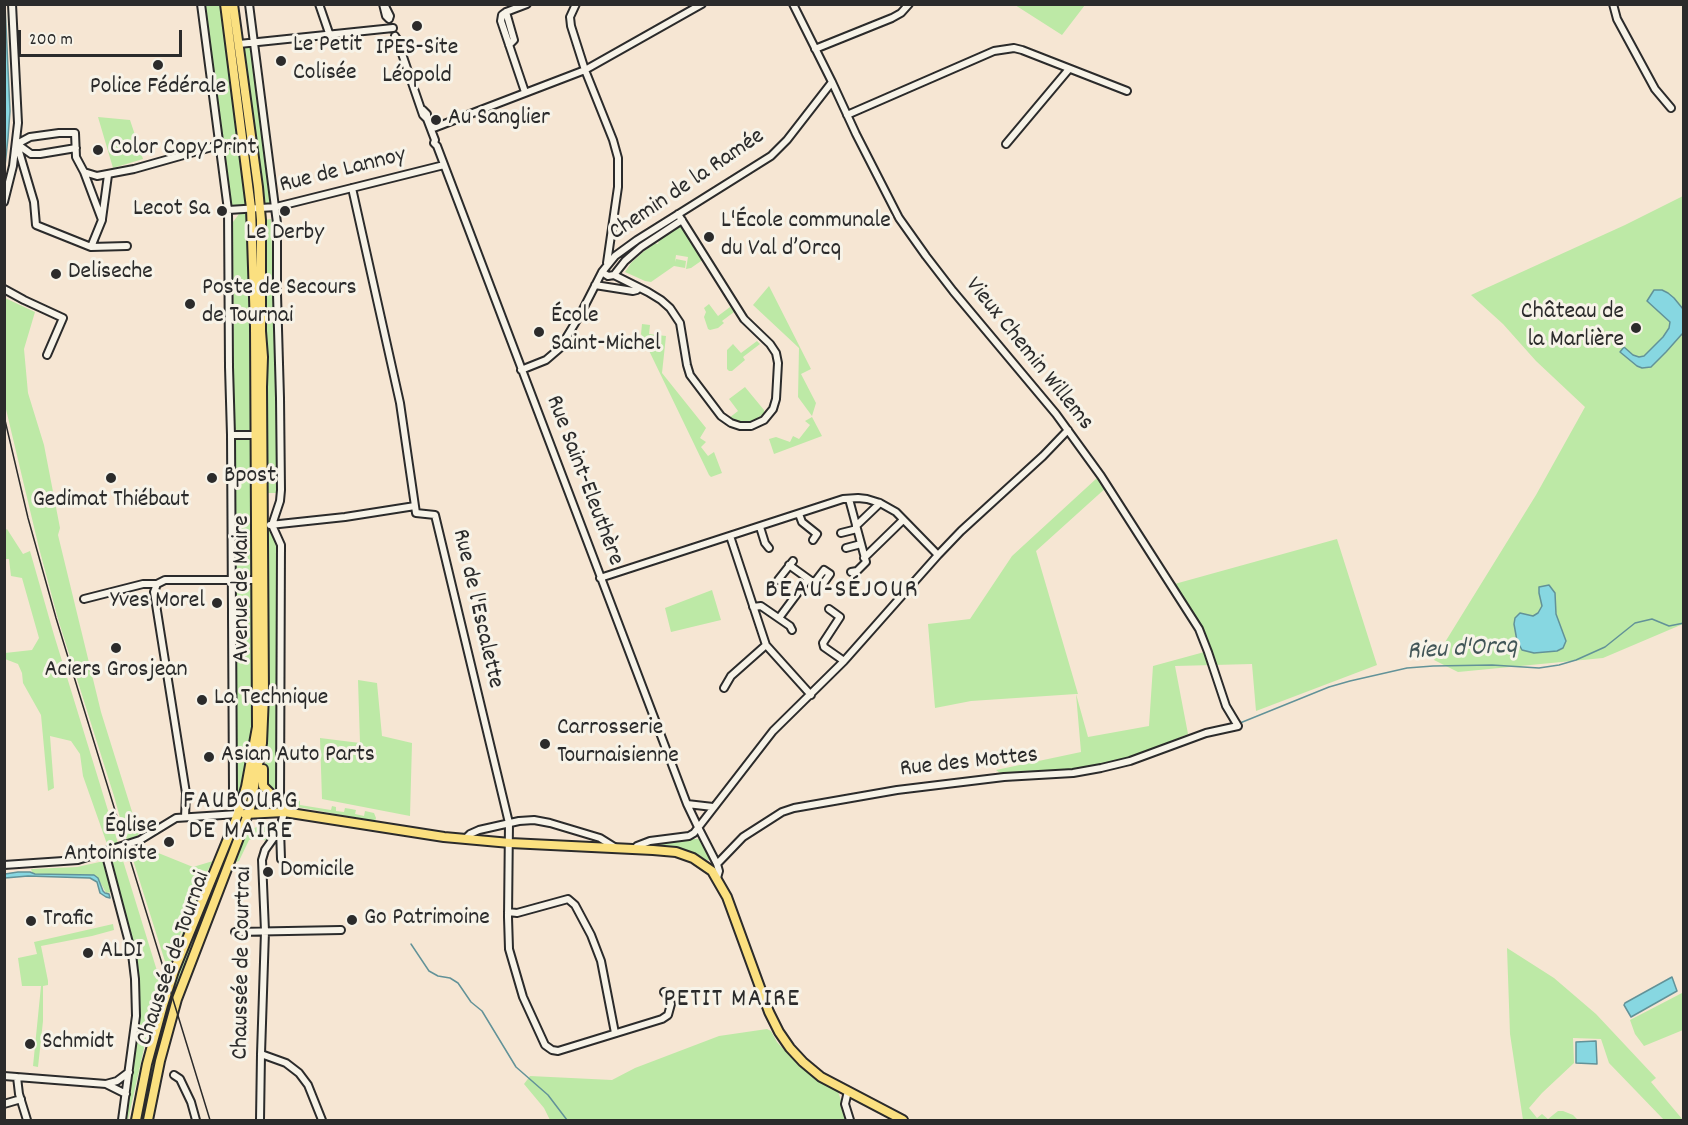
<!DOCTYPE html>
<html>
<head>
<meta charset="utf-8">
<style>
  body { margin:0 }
  #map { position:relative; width:1688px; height:1125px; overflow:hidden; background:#f6e6d3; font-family:Dekko,sans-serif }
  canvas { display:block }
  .frame { position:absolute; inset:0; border:6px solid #2b2b2b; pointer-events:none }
  .scale { position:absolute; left:18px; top:30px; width:164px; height:27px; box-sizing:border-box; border:3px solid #2b2b2b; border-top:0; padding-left:8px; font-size:18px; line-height:21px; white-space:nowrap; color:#2b2b2b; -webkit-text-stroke:4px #f7f3e8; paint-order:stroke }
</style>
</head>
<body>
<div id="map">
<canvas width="1688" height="1125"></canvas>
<div class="frame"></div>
<div class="scale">200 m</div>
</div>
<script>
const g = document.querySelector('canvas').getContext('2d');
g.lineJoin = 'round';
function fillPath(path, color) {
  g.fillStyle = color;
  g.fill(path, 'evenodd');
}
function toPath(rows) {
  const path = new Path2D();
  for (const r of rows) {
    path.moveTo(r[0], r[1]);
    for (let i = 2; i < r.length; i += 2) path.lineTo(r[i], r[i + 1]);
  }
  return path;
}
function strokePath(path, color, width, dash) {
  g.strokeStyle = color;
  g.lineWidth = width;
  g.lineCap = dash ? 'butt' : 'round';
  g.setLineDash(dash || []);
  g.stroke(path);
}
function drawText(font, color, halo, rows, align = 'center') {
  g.font = font + ' Dekko,sans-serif';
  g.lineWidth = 6;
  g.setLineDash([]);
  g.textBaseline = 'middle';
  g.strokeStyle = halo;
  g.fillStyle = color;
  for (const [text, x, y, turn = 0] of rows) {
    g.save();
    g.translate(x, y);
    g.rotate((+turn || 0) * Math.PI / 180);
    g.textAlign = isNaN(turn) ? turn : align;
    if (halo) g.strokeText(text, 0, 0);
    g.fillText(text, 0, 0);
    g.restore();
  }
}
fillPath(toPath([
  [203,5,223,5,239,137,236,141,224,141,221,137],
  [1015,5,1085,5,1062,35],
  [250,46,252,48,272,204,266,206,263,203,243,54,245,48],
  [98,117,130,120,143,159,113,168],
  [226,150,239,150,241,152,248,202,245,205,233,207,231,204,224,155],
  [1683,196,1683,624,1603,658,1458,672,1434,660,1536,495,1585,407,1536,361,1503,324,1471,295,1625,225],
  [246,213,250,216,251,430,249,432,238,431,234,428,233,222,239,214],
  [271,219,279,488,277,493,268,493,264,323,264,220],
  [679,225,681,226,702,260,701,261,691,268,686,269,688,257,676,255,675,262,676,259,686,261,685,268,674,266,651,282,645,281,625,272,631,263,643,252,655,243,658,244,660,237],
  [769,286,811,369,801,374,816,403,812,416,798,397,799,348,753,305],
  [5,298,35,312,24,349,28,393,44,445,60,528,58,535,101,712,139,834,134,839,127,840,125,836,114,796,58,619,39,548,5,405],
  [709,304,718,316,730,307,734,312,722,321,724,323,718,328,710,330,708,329,704,317,706,312,704,308],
  [642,324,650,325,649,334,666,336,662,373,706,428,700,438,706,442,701,447,708,456,714,452,722,473,711,477,709,475,641,334],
  [757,341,760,344,743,357,745,360,732,371,729,371,727,369,727,350,733,344,741,353],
  [745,387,764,410,764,414,752,421,742,423,729,418,738,411,729,399],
  [812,417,822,436,774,454,769,439,776,437,790,442,793,436,799,439,810,425,805,421],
  [249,437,251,439,253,574,251,575,242,576,235,574,235,440,237,438],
  [1097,478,1108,486,1036,551,1078,694,1076,694,1088,737,1149,726,1153,666,1208,651,1171,585,1337,539,1377,665,1256,711,1252,664,1175,666,1188,734,1112,766,1083,771,1004,776,996,770,1081,752,1076,694,971,701,935,708,928,624,970,619,1012,556],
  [7,529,23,554,30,551,54,635,118,843,111,846,107,844,83,776,80,754,71,741,50,736,54,788,48,791,41,715,23,683,22,673,18,664,5,659,5,653,32,650,39,638,22,578,11,576,9,559,5,559,4,531],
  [269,530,271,530,279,547,278,793,277,796,265,784,265,772,270,696,267,568,267,531],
  [247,584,251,587,252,721,250,746,239,797,236,795,235,587,237,585],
  [712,590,721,620,671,632,665,608],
  [358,680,377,683,382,736,412,743,410,816,322,799,320,738,360,743],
  [289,798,300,801,300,805,331,810,332,806,336,807,336,811,344,812,345,808,351,809,356,810,355,814,364,816,365,811,374,813,376,818,375,821,292,806,286,802],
  [271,823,277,827,267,841,257,838,249,840,239,861,236,862,236,859,247,830],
  [688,839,699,839,702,840,710,857,709,860,705,860,682,850,655,846,658,843],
  [136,845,141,846,193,867,213,861,203,879,180,935,168,971,129,847],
  [120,851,162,987,147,1035,128,1120,126,1120,139,1022,140,999,136,955,110,858,113,853],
  [227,855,220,878,179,984,155,1064,144,1120,139,1120,152,1059,172,988,212,885],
  [104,861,112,892,106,893,98,878,94,875,35,874,32,872,31,869,77,867],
  [210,872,181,944,139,1084,132,1120,130,1120,141,1065,157,1007,183,931,205,877],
  [113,924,114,930,92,936,41,946,48,981,48,985,43,986,43,1021,38,1067,33,1066,41,986,22,986,18,958,37,954,34,942],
  [1507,948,1554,978,1596,1014,1656,1078,1651,1082,1683,1120,1664,1120,1609,1063,1601,1039,1573,1038,1574,1063,1542,1093,1529,1108,1537,1118,1542,1114,1548,1119,1558,1111,1563,1111,1573,1115,1578,1120,1523,1120,1510,1034],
  [1682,993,1683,1030,1644,1046,1635,1034,1630,1020],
  [767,1029,771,1031,777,1042,800,1067,838,1091,847,1120,550,1120,544,1108,524,1084,530,1076,612,1080,635,1068,719,1036]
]), '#bde9a6');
const water = toPath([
  [5,5,10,111,8,138,5,166,5,5],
  [1654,290,1662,290,1668,293,1674,298,1683,309,1683,334,1682,334,1666,352,1651,367,1642,368,1637,366,1620,352,1624,347,1633,355,1639,357,1644,356,1663,337,1669,328,1670,322,1647,301,1654,290],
  [1549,585,1555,593,1556,614,1566,641,1563,648,1557,651,1534,653,1522,650,1517,641,1514,624,1515,618,1520,613,1533,616,1538,613,1542,606,1539,593,1539,587,1549,585],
  [18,872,30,872,35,874,94,875,98,878,103,891,105,893,109,894,110,898,106,897,100,893,97,882,90,878,28,876,5,878,5,874,18,872],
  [1672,977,1677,991,1631,1017,1624,1005,1625,1003,1672,977],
  [1596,1041,1597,1064,1576,1063,1576,1042,1596,1041]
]);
fillPath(water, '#87d7e1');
strokePath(water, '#629298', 1.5);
strokePath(toPath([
  [1240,723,1329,687,1350,681,1407,668,1433,666,1492,665,1539,668,1559,665,1576,660,1605,647,1635,623,1652,619,1669,626,1684,623],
  [411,944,429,971,438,976,450,978,458,983,471,1002,482,1011,516,1067,548,1095,567,1120]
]), '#629298', 1.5);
const minor = toPath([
  [249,4,277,223,277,294,280,398,281,490,280,501,272,525,281,545,280,803],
  [319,4,329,33],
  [383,4,386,16,389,19,390,16,384,4],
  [576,4,570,17,571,26,585,70,613,140,618,158,618,187,607,263],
  [1613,4,1617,19,1655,89,1671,108],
  [506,12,514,40,509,45],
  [395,36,399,42,399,45,396,43,395,36],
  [239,44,393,28],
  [399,45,423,115,427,119,427,114,423,110],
  [815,49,892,18,901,13,909,4],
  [525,92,501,21,502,15,506,12,527,4],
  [847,115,994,51,1014,48,1022,50,1127,91],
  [427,119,435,140,434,143,437,146,687,804,698,827,717,864,719,871,717,878],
  [431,129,585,70,702,4],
  [17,144,30,137,59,133,75,133,76,157,84,172,97,176,134,169,219,145,243,144],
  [17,144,31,154,40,154,76,148],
  [1006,144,1069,69],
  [18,148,34,202,36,225,91,247,127,246],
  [84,172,102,220,91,247],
  [352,188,400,403,416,513,435,515,509,823,508,917,509,949,523,997,545,1045,552,1050,558,1051,662,1019,668,1015,671,1004,669,997,664,992],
  [4,202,13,166,18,123,12,4],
  [228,210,276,207,444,165],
  [102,219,108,175],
  [602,272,608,276,614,275,648,292,661,300,670,308,680,323,687,365,690,375,721,416,731,423,740,426,751,426,764,420,773,409,776,399,778,363,776,353,770,344,744,319,678,214],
  [614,275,625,261,641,247,682,220],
  [595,285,633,291,637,290,639,288],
  [4,289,24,300,63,318,47,355],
  [521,370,546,360,560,348,580,315,602,272,615,256,637,240,771,156,787,140,832,82],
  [231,435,256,435],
  [849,499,866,562,857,571,851,572],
  [799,514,802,522,817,534,813,540],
  [270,525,345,517,415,506],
  [856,526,880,503],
  [760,527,765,543,769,548],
  [841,533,857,529],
  [730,536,766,645,811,695],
  [846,548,861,544],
  [864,558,903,520],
  [789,565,814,583,824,570,830,574,820,588,814,583],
  [600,578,843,499,858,498,867,499,880,503,896,512,938,555],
  [778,580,793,561],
  [84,599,143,584,157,584],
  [753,607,761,606,790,626,792,630],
  [829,609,840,617,823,643,824,647,844,661],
  [779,618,808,579],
  [724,688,731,676,766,645],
  [687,804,713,807],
  [185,817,186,793,154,592,157,584,165,580,257,580],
  [280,829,281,859],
  [465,839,470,834,479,830,519,821,534,820,550,823,600,838,616,848],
  [635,849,637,846,650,841,689,836,694,833,773,731,844,661,938,555,961,531,1043,456,1068,430],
  [105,852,132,954,135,979,136,1016,122,1120],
  [717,864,743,837,782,812,794,808,897,790,1004,777,1073,773,1101,768,1130,761,1206,733,1238,726,1226,706,1208,652,1199,629,1101,476,1056,414,953,291,926,256,899,218,856,134,832,82,793,4],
  [4,865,78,860,140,840,176,818,238,814,233,792,231,435,229,367,228,210,201,4],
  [508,912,517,913,568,899,575,905,591,935,601,961,615,1033],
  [235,932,341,930],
  [261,1054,286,1063,299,1073,308,1085,322,1120],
  [174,1075,180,1079,191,1102,196,1120],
  [4,1076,106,1084,126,1094],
  [17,1077,19,1094,27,1120],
  [106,1084,117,1081,129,1072],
  [848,1091,845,1104,850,1120],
  [4,1104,21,1099],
  [260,1120,261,1054,265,931,262,860,265,850,280,829,284,812]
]);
const major = toPath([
  [263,769,263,786,283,806,284,812],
  [245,814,284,812,444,837,510,843,653,850,676,852,693,858,712,871,727,897,769,1012,779,1032,790,1048,803,1062,821,1077,903,1120],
  [136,1120,147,1064,163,1005,174,971,238,814,246,787,257,727,255,327,251,208,225,4],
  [148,1120,160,1061,177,999,250,809,262,743,264,695,262,387,263,357,261,331,261,220,258,187,233,4]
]);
strokePath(minor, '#2b2b2b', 10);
strokePath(major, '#2b2b2b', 12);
strokePath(minor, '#f7f3e8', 6);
strokePath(major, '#fbe080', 8);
strokePath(toPath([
  [4,416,28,518,56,618,210,1120]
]), '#2b2b2b', 1.5);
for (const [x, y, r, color] of [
  [417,26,6,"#2b2b2b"],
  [281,61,6,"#2b2b2b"],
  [158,65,6,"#2b2b2b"],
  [436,120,6,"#2b2b2b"],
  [98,150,6,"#2b2b2b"],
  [222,211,6,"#2b2b2b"],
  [285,211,6,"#2b2b2b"],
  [709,237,6,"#2b2b2b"],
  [56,274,6,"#2b2b2b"],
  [190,304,6,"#2b2b2b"],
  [1636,328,6,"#2b2b2b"],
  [539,332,6,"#2b2b2b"],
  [111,478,6,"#2b2b2b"],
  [212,478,6,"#2b2b2b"],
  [217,603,6,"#2b2b2b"],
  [116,648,6,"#2b2b2b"],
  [202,700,6,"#2b2b2b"],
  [545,744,6,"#2b2b2b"],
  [209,757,6,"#2b2b2b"],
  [169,842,6,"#2b2b2b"],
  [268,872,6,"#2b2b2b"],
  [352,920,6,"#2b2b2b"],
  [31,921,6,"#2b2b2b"],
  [88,953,6,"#2b2b2b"],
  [30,1044,6,"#2b2b2b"]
]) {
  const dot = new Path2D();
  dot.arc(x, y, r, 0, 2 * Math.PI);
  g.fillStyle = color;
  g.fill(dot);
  strokePath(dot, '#f7f3e8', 2);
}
drawText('24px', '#2b2b2b', '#f7f3e8', [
  ["Le Petit",293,47],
  ["Colisée",293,75],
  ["IPES-Site",417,50,"center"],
  ["Léopold",417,78,"center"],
  ["Police Fédérale",158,89,"center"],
  ["Au Sanglier",448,120],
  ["Color Copy Print",110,150],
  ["Lecot Sa",210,211,"right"],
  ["L'École communale",721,223],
  ["du Val d’Orcq",721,251],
  ["Le Derby",285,235,"center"],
  ["Deliseche",68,274],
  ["Poste de Secours",202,290],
  ["de Tournai",202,318],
  ["Château de",1624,314,"right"],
  ["la Marlière",1624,342,"right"],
  ["École",551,318],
  ["Saint-Michel",551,346],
  ["Bpost",224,478],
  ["Gedimat Thiébaut",111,502,"center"],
  ["Yves Morel",205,603,"right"],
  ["Aciers Grosjean",116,672,"center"],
  ["La Technique",214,700],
  ["Carrosserie",557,730],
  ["Tournaisienne",557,758],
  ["Asian Auto Parts",221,757],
  ["Église",157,828,"right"],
  ["Antoiniste",157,856,"right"],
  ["Domicile",280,872],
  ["Go Patrimoine",364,920],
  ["Trafic",43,921],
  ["ALDI",100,953],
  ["Schmidt",42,1044]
], 'left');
drawText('24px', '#2b2b2b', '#f7f3e8', [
  ["Rue de Lannoy",343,172,-14],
  ["Chemin de la Ramée",688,186,-34],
  ["Vieux Chemin Willems",1028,355,51],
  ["Rue Saint-Eleuthère",583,481,69],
  ["Avenue de Maire",244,589,-90],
  ["Rue de l'Escalette",476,609,77],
  ["Rue des Mottes",969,764,-6],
  ["Chaussée de Tournai",175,959,-71],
  ["Chaussée de Courtrai",244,963,-89]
]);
drawText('italic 26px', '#425658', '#f7f3e8', [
  ["Rieu d'Orcq",1462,651,-3]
]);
g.letterSpacing = '1.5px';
drawText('26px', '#2b2b2b', '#f7f3e8', [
  ["FAUBOURG",241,803],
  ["DE MAIRE",241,833],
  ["PETIT MAIRE",732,1001]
]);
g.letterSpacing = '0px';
g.letterSpacing = '1.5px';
drawText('27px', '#2b2b2b', '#f7f3e8', [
  ["BEAU-SÉJOUR",842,592]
]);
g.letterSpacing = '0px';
</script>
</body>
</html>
